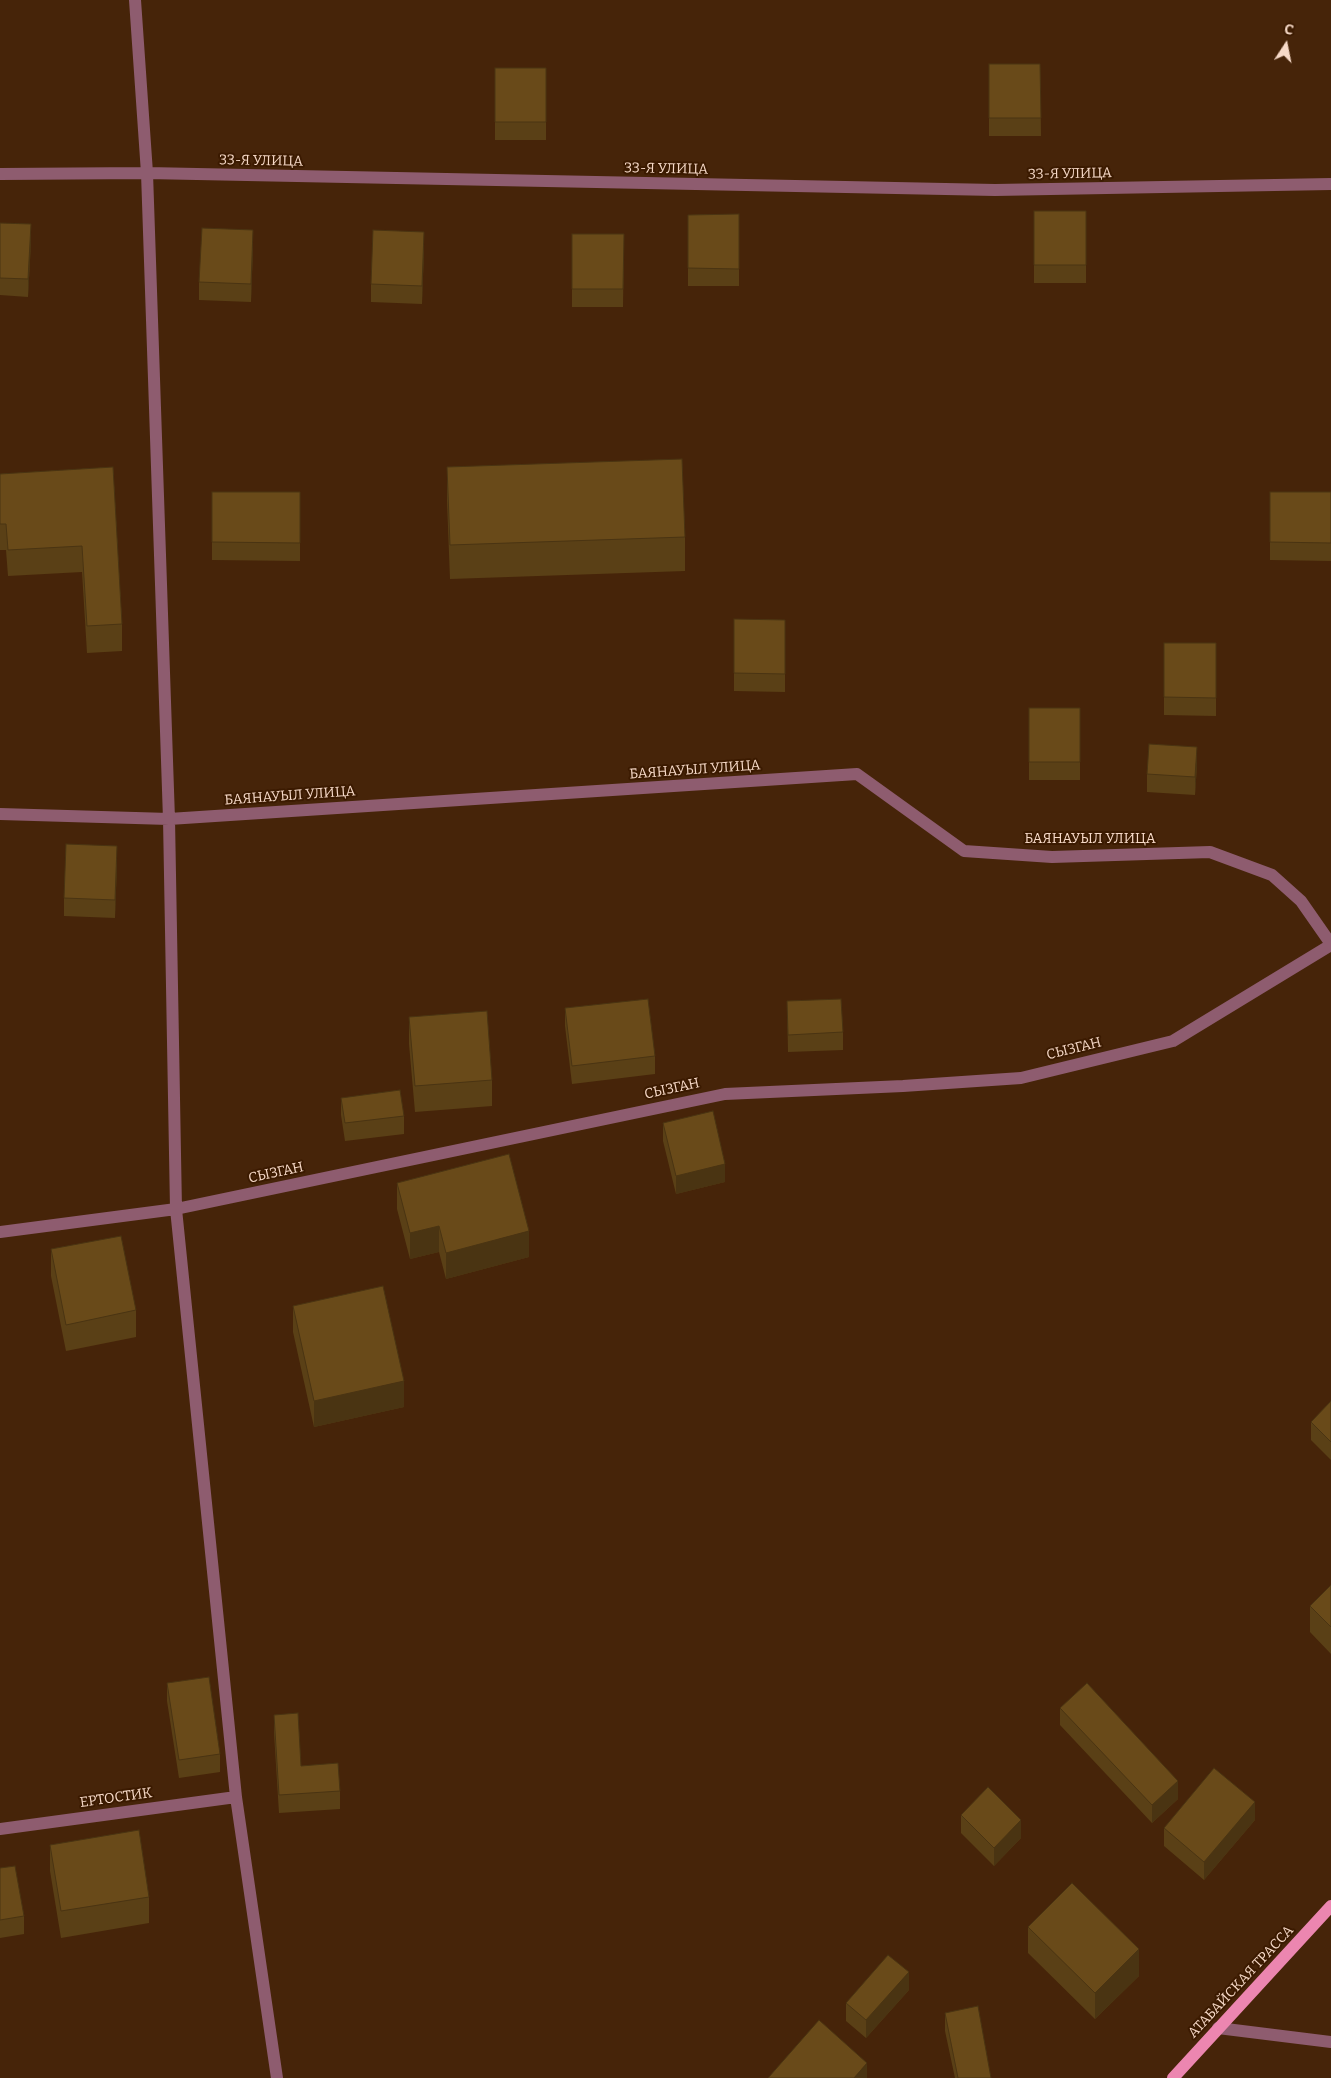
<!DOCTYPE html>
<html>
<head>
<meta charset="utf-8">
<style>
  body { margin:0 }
  #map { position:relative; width:1331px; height:2078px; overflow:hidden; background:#462409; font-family:Bitter,serif }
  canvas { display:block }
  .north { position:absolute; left:1261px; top:20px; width:50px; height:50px; -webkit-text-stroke:4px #3b1a00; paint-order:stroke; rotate:11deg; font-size:14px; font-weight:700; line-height:20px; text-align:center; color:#f7dac8 }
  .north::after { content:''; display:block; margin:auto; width:18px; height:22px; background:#f7dac8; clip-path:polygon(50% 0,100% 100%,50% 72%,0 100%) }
</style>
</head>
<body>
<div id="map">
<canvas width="1331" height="2078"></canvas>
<div class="north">С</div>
</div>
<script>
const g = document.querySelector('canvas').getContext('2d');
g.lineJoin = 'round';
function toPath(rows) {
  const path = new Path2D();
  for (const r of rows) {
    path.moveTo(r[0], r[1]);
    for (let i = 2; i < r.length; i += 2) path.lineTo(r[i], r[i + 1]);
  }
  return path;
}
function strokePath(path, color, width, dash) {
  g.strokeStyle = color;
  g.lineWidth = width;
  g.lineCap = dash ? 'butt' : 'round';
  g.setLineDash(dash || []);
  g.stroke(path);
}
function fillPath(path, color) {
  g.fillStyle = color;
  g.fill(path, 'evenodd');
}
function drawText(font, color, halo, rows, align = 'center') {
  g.font = font + ' Bitter,serif';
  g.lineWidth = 4;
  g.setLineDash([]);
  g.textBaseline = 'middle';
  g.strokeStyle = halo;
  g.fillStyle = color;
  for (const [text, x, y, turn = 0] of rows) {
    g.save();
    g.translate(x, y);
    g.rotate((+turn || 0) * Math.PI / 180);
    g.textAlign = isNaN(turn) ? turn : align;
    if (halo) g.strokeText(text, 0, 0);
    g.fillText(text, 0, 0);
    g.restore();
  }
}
strokePath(toPath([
  [135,0,147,173,169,819,176,1209,236,1797,277,2078],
  [0,174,147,173,995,190,1331,184],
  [0,814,169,819,857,774,964,851,1052,857,1210,852,1272,875,1301,901,1331,944],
  [0,1232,176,1209,725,1094,903,1086,1021,1078,1173,1041,1331,945],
  [0,1829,236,1797],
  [1218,2028,1331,2042]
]), '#8e5c6f', 12);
strokePath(toPath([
  [1173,2078,1331,1906]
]), '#ec86b0', 12);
fillPath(toPath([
  [989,64,1040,64,1041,136,989,136],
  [495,68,546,68,546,140,495,140],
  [1034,211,1086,211,1086,283,1034,283],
  [739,214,739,286,688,286,688,215],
  [0,223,31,242,28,297,0,295],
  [572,234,624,234,623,307,572,307],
  [253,248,251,302,199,300,199,282],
  [424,250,422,304,371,302,371,284],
  [113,467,122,624,122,651,87,653,82,572,8,576,6,550,0,550,0,474],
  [447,467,685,537,685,571,450,579,447,501],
  [212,492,300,492,300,561,212,560],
  [1270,492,1331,492,1331,561,1270,560],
  [734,619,785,620,785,692,734,691],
  [1164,643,1216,643,1216,716,1164,715],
  [1029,708,1080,708,1080,780,1029,780],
  [1197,765,1195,795,1147,792,1147,774],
  [117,864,115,918,64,916,64,898],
  [787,1001,843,1032,843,1050,788,1052],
  [565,1008,655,1056,655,1074,572,1084,565,1026],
  [409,1017,492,1080,492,1106,415,1112,409,1044],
  [341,1098,404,1116,404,1134,345,1141,341,1115],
  [663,1123,725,1182,676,1194,663,1141],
  [397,1183,529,1257,446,1279,439,1252,410,1259,397,1209],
  [51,1249,136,1310,136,1337,66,1351,51,1276],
  [293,1306,404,1407,314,1427,293,1332],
  [1331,1401,1331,1460,1311,1440,1311,1422],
  [1331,1585,1331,1654,1310,1632,1310,1606],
  [167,1683,220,1754,220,1772,179,1778,167,1701],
  [1060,1708,1178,1799,1152,1823,1060,1725],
  [274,1715,301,1766,340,1791,340,1809,279,1813,274,1733],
  [961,1815,1021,1838,994,1866,961,1833],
  [1255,1820,1204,1880,1164,1846,1164,1828],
  [50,1845,149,1897,149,1923,61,1938,50,1871],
  [0,1868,24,1916,24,1934,0,1938],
  [1028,1927,1139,1976,1095,2019,1028,1953],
  [909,1990,866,2038,846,2021,846,2003],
  [945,2013,991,2078,955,2078,945,2031]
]), '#5a4016');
fillPath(toPath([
  [31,224,31,242,28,297,28,279],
  [253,230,253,248,251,302,251,284],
  [424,232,424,250,422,304,422,286],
  [1197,747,1197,765,1195,795,1195,777],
  [117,846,117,864,115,918,115,900],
  [725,1164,725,1182,676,1194,676,1176],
  [439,1226,439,1252,410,1259,410,1233],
  [529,1231,529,1257,446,1279,446,1253],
  [404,1381,404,1407,314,1427,314,1401],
  [1178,1781,1178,1799,1152,1823,1152,1805],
  [1255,1802,1255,1820,1204,1880,1204,1862],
  [1021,1820,1021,1838,994,1866,994,1848],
  [1139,1949,1139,1976,1095,2019,1095,1993],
  [909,1972,909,1990,866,2038,866,2020],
  [867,2063,867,2078,854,2078]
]), '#4a3412');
const building = toPath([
  [989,64,1040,64,1041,118,989,118,989,64],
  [495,68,546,68,546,122,495,122,495,68],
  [1034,211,1086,211,1086,265,1034,265,1034,211],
  [739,214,739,269,688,268,688,215,739,214],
  [0,223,31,224,28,279,0,278,0,223],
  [202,228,253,230,251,284,199,282,202,228],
  [373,230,424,232,422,286,371,284,373,230],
  [572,234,624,234,623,289,572,289,572,234],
  [682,459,685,537,450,545,447,467,682,459],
  [113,467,122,624,87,626,82,546,8,550,6,524,0,524,0,474,113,467],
  [212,492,300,492,300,543,212,542,212,492],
  [1270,492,1331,492,1331,543,1270,542,1270,492],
  [734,619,785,620,785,674,734,673,734,619],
  [1164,643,1216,643,1216,698,1164,697,1164,643],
  [1029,708,1080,708,1080,762,1029,762,1029,708],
  [1149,744,1197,747,1195,777,1147,774,1149,744],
  [66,844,117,846,115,900,64,898,66,844],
  [648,999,655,1056,572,1066,565,1008,648,999],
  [841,999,843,1032,788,1035,787,1001,841,999],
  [487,1011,492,1080,415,1086,409,1017,487,1011],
  [400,1090,404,1116,345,1123,341,1098,400,1090],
  [713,1111,725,1164,676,1176,663,1123,713,1111],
  [509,1154,529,1231,446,1253,439,1226,410,1233,397,1183,509,1154],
  [121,1236,136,1310,66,1325,51,1249,121,1236],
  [383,1286,404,1381,314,1401,293,1306,383,1286],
  [1331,1401,1331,1442,1311,1422,1331,1401],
  [1331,1585,1331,1627,1310,1606,1331,1585],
  [209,1677,220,1754,179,1760,167,1683,209,1677],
  [1087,1683,1178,1781,1152,1805,1060,1708,1087,1683],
  [298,1713,301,1766,338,1763,340,1791,279,1795,274,1715,298,1713],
  [1214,1768,1255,1802,1204,1862,1164,1828,1214,1768],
  [988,1787,1021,1820,994,1848,961,1815,988,1787],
  [139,1830,149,1897,61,1911,50,1845,139,1830],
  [15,1866,24,1916,0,1920,0,1868,15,1866],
  [1072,1883,1139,1949,1095,1993,1028,1927,1072,1883],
  [888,1955,909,1972,866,2020,846,2003,888,1955],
  [978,2006,991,2078,958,2078,945,2013,978,2006],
  [819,2020,867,2063,854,2078,768,2078,819,2020]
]);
fillPath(building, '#694a19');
strokePath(building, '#4a3412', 1);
drawText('14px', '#f7dac8', '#3b1a00', [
  ["33-Я УЛИЦА",261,161,1],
  ["33-Я УЛИЦА",666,169,1],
  ["33-Я УЛИЦА",1070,174,-1],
  ["БАЯНАУЫЛ УЛИЦА",695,770,-4],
  ["БАЯНАУЫЛ УЛИЦА",290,796,-4],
  ["БАЯНАУЫЛ УЛИЦА",1090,839],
  ["СЫЗГАН",1074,1049,-14],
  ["СЫЗГАН",672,1089,-12],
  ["СЫЗГАН",276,1173,-12],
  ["ЕРТОСТИК",116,1798,-8],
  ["АТАБАЙСКАЯ ТРАССА",1241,1982,-47]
]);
</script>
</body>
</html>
